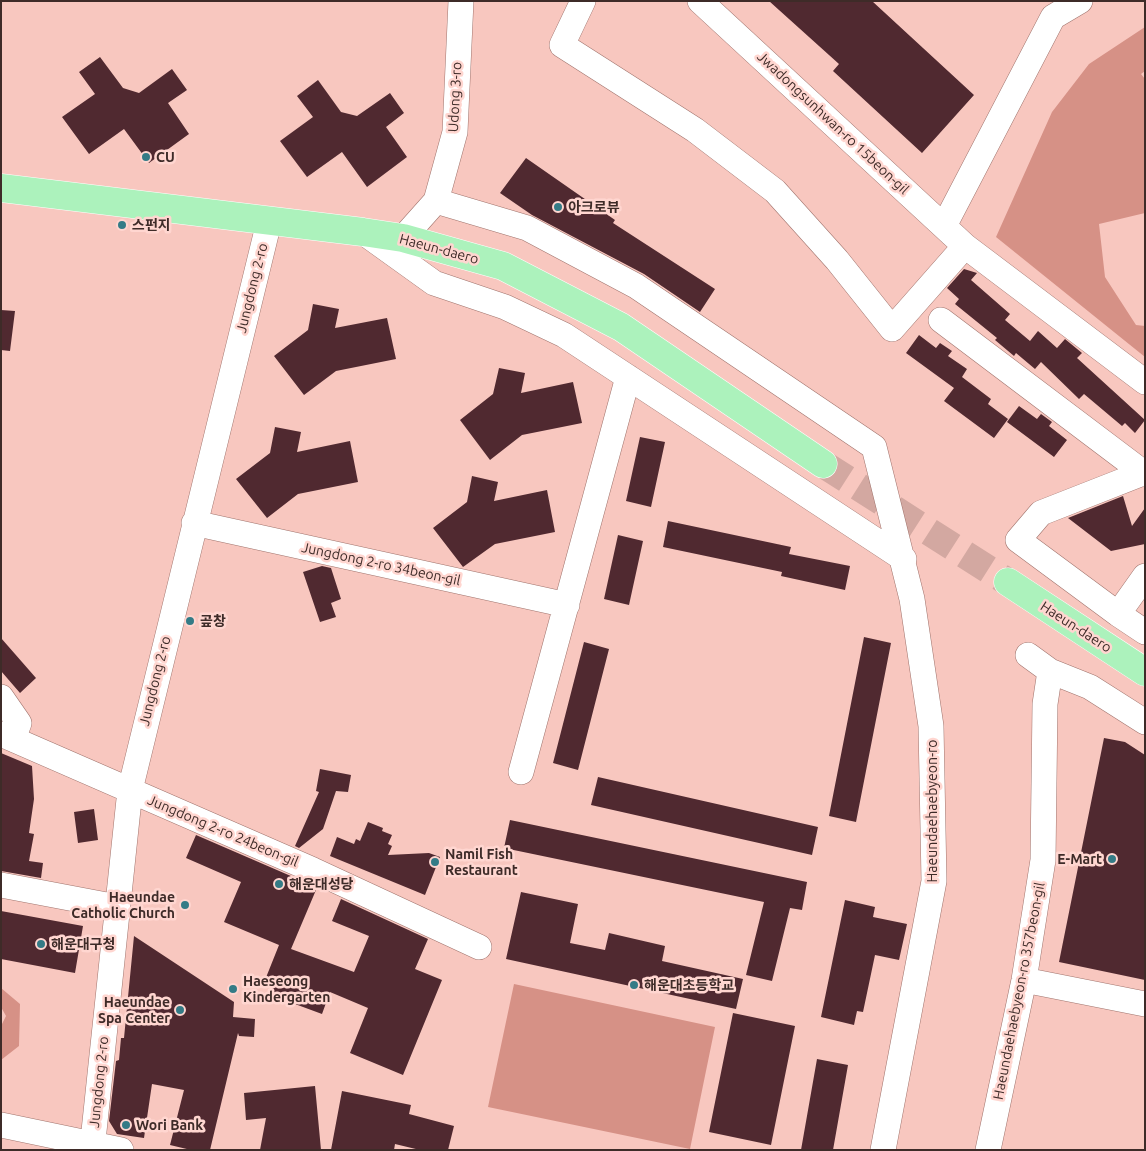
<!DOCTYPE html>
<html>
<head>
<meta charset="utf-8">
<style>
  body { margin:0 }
  #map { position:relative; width:1146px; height:1151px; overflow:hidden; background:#f8c7bf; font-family:Ubuntu,sans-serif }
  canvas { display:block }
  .frame { position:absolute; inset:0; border:2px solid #3e2b28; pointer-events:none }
</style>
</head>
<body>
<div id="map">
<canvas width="1146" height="1151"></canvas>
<div class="frame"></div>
</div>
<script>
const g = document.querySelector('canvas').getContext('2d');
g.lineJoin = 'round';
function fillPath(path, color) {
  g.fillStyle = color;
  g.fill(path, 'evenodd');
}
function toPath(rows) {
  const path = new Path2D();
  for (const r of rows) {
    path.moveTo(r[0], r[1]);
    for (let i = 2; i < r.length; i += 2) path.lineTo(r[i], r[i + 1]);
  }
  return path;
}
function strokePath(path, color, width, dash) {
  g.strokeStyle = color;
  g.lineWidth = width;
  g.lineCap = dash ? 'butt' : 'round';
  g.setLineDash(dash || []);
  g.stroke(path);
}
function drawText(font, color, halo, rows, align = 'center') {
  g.font = font + ' Ubuntu,"Noto Sans KR",sans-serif';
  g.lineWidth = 5;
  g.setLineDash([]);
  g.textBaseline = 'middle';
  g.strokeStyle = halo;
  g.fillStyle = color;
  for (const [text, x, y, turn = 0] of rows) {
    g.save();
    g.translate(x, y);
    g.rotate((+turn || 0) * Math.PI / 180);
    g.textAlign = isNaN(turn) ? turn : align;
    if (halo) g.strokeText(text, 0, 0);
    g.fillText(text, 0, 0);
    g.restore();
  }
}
fillPath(toPath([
  [1145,27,1145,71,1141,74,1145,79,1145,213,1099,224,1105,277,1136,325,1145,326,1145,357,996,237,1052,112,1089,64],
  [514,984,715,1027,690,1149,488,1107],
  [1,988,20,1004,19,1046,1,1060,1,1026,6,1016,1,1007]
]), '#d69186');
fillPath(toPath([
  [769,1,872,1,974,95,922,153,833,71,839,64],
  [100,57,123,88,139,93,172,69,187,90,168,103,189,134,149,163,124,129,89,154,62,117,95,94,79,72],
  [318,80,341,112,357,116,390,93,404,113,386,127,407,157,367,187,342,152,307,177,280,141,313,117,297,96],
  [526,158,615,220,613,223,715,289,700,312,644,274,532,215,500,193],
  [964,269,977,273,971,280,1010,314,1005,320,1030,341,1038,331,1057,348,1065,339,1082,353,1077,358,1145,420,1135,433,1125,423,1122,426,1084,394,1079,399,1041,362,1035,369,1016,353,1014,356,995,340,997,338,955,304,959,299,947,288],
  [313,304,339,309,335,328,387,318,396,359,336,371,304,395,274,356,308,330],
  [1,310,15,311,10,351,1,350],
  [919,335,936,348,940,343,952,351,948,356,967,369,962,377,991,399,988,404,1008,419,994,438,944,401,954,388,906,353],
  [499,368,525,373,521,393,573,382,582,423,522,435,490,460,460,420,493,394],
  [1019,406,1037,419,1041,414,1052,422,1049,426,1067,440,1054,457,1007,422],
  [275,427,301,432,297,452,350,441,358,482,298,494,267,518,236,479,270,453],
  [640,437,665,442,651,507,626,501],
  [472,476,498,482,494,501,547,490,555,532,495,544,463,567,433,528,467,502],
  [1123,496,1132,526,1145,508,1145,544,1111,551,1068,518],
  [668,521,791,547,789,554,850,566,845,590,781,576,782,572,663,547],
  [618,535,643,541,629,605,604,599],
  [322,566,331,568,341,599,331,603,336,617,320,622,303,572],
  [864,637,891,643,856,822,829,816],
  [1,638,36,678,20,693,1,671],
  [584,642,609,649,578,770,553,763],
  [1104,738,1125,742,1145,755,1145,980,1059,962],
  [1,753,32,766,34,799,29,833,34,834,29,861,43,863,41,878,1,871],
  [320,769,351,775,348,792,336,791,323,829,299,848,295,846,319,792,316,791],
  [598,777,818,827,812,855,591,805],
  [94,809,98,840,78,843,74,812],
  [510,820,807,882,802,910,790,908,772,981,746,975,764,902,504,848],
  [368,822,383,828,382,831,392,835,388,844,392,846,388,855,429,853,440,857,425,895,330,856,337,837,354,844,356,839,360,841],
  [196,835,307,883,316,890,291,949,354,972,369,936,332,921,341,899,428,939,415,969,442,980,403,1075,350,1053,368,1008,330,992,322,1014,276,997,268,981,265,980,279,945,224,922,241,882,186,858],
  [521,892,578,904,570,943,605,950,609,933,665,946,662,961,743,979,736,1009,506,959],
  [845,900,875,907,873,917,907,924,899,960,875,955,863,1012,857,1011,854,1025,821,1017],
  [1,911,83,926,75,973,1,959],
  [134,936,234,1002,233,1017,255,1019,254,1037,239,1036,238,1033,210,1150,191,1150,170,1145,184,1090,152,1084,144,1138,117,1134,109,1121,116,1061,119,1060,121,1038,124,1038],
  [733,1013,795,1026,771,1145,709,1132],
  [817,1059,848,1065,833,1150,801,1150],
  [315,1086,321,1150,260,1150,266,1118,246,1120,244,1093],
  [342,1091,411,1105,409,1114,454,1126,448,1150,420,1150,395,1144,394,1150,331,1150]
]), '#502930');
strokePath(toPath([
  [823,464,1008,582]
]), '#d3a8a1', 28, [28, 14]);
const minor = toPath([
  [583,1,562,45,695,130,775,191,837,260,892,329,965,246],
  [700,1,965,246,1145,382],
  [436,201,527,228,636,286,874,447,912,599,931,726,934,881,883,1150],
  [944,226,1053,17,1080,1],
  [363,232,434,283,505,307,564,335,904,559],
  [403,238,436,201,455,132,461,1],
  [941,320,1145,474],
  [194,523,567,605],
  [1145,576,1118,614,1145,632],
  [1118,614,1018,540,1041,513,1143,473],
  [1028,655,1050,671],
  [1,697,19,723,13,739],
  [1,734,313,870,479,947],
  [521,772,628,377],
  [1,885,117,907],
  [1024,980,1145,1004],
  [1,1125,121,1150],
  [92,1150,130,790,269,222],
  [988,1150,1024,980,1043,860,1045,704,1050,671,1090,687,1145,722]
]);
const major = toPath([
  [1,188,363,232,403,238,503,266,621,327,823,464],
  [1008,582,1145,672]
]);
strokePath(minor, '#a0746d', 26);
strokePath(major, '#fff', 29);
strokePath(minor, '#fff', 25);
strokePath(major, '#acf2bc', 28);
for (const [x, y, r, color] of [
  [146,157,5,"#347b86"],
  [558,207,5,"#347b86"],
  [122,225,5,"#347b86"],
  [190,621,5,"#347b86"],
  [1112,859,5,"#347b86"],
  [435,862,5,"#347b86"],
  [279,884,5,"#347b86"],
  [185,905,5,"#347b86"],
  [41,944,5,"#347b86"],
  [634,985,5,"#347b86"],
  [233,989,5,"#347b86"],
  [180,1010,5,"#347b86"],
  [126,1125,5,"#347b86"]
]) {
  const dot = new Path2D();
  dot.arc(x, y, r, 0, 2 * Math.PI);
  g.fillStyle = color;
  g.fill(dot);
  strokePath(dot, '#ffd6d0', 2);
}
drawText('14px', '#3e2b28', '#ffd6d0', [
  ["Udong 3-ro",455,97,-87],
  ["Jwadongsunhwan-ro 15beon-gil",833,123,43],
  ["Haeun-daero",439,249,15],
  ["Jungdong 2-ro",252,288,-76],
  ["Jungdong 2-ro 34beon-gil",381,564,12],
  ["Haeun-daero",1076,627,33],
  ["Jungdong 2-ro",155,681,-76],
  ["Haeundaehaebyeon-ro",932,811,-90],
  ["Jungdong 2-ro 24beon-gil",223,831,23],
  ["Haeundaehaebyeon-ro 357beon-gil",1019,991,-79],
  ["Jungdong 2-ro",99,1082,-84]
]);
drawText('bold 14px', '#3e2b28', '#ffd6d0', [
  ["CU",156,157],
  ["아크로뷰",568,207],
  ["스펀지",132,225],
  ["곺창",200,621],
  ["Namil Fish",445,854],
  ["Restaurant",445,870],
  ["E-Mart",1102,859,"right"],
  ["해운대성당",289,884],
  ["Haeundae",175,897,"right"],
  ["Catholic Church",175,913,"right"],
  ["해운대구청",51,944],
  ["Haeseong",243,981],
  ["Kindergarten",243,997],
  ["해운대초등학교",644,985],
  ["Haeundae",170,1002,"right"],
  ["Spa Center",170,1018,"right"],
  ["Wori Bank",136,1125]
], 'left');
</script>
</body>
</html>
